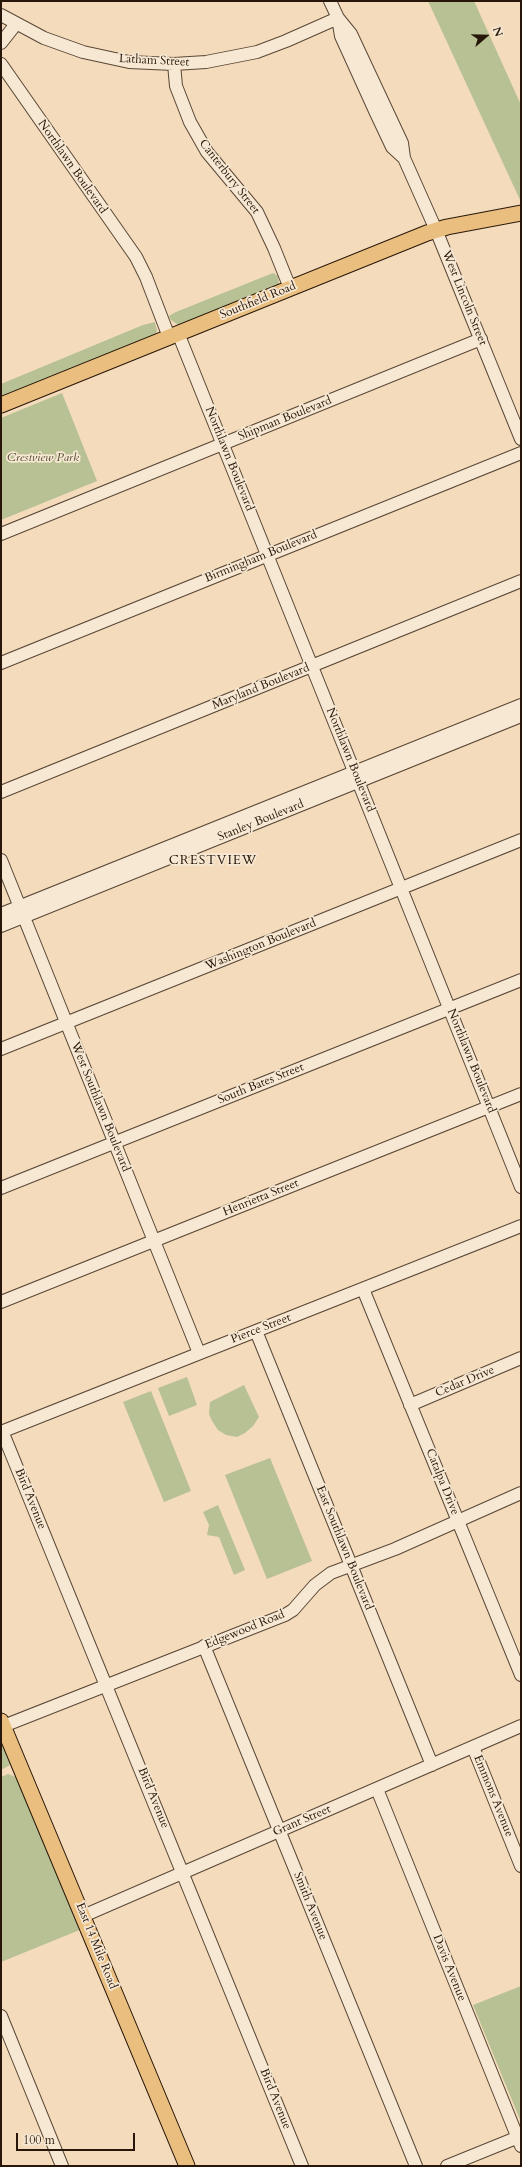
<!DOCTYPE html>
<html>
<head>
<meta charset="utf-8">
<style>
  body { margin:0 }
  #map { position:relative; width:522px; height:2167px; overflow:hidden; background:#f3dbbb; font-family:Cardo,serif }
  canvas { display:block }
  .frame { position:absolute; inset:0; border:2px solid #271609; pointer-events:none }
  .north { position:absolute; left:466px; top:16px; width:40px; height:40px; -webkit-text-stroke:3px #f7e8d3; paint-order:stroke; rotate:70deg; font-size:11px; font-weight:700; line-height:16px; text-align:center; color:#271609 }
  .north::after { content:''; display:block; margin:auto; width:14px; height:18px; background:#271609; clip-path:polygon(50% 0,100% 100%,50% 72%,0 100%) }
  .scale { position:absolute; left:16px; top:2133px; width:119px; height:18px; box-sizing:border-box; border:2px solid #271609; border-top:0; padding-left:5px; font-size:12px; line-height:14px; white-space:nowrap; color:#271609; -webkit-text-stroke:3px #f7e8d3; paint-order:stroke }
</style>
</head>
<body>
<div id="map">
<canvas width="522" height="2167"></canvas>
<div class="frame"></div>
<div class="north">N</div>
<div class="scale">100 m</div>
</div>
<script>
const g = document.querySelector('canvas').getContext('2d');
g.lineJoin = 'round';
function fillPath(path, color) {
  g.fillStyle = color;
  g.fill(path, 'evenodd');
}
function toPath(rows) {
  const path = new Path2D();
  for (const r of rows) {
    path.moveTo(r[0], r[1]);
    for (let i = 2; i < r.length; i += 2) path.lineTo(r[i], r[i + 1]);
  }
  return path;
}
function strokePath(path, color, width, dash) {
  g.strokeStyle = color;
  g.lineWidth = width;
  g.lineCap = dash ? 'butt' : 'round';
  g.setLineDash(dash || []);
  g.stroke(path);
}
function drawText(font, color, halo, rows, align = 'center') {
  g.font = font + ' Cardo,serif';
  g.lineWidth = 3.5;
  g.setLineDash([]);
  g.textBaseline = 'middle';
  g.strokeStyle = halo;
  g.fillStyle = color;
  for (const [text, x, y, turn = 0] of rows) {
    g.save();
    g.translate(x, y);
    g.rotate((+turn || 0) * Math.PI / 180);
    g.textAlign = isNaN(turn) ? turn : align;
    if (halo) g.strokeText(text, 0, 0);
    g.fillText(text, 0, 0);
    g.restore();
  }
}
fillPath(toPath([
  [428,1,474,1,521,105,521,202],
  [273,273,278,276,279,284,277,289,180,326,171,320,169,316,176,312],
  [155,322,157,331,154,337,1,401,1,384,143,325],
  [62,393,97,481,1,520,1,418],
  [187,1377,197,1405,169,1416,158,1388],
  [244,1385,259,1417,253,1426,245,1433,237,1437,226,1435,218,1430,212,1421,209,1414,210,1402],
  [151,1391,191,1491,164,1502,123,1402],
  [270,1458,312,1561,267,1579,225,1475],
  [218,1505,245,1570,234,1575,219,1537,207,1535,209,1525,203,1512],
  [1,1741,10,1765,1,1770],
  [8,1774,16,1777,82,1929,1,1962,1,1777],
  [521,1986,521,2122,473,2005]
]), '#b7c193');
const minor = toPath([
  [330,1,338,18,341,36,376,113,392,147,404,158],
  [1,15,44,38,83,52,129,62,174,64,206,62,257,52,286,41,338,18],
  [338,18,351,34,402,143,404,158,436,230,521,439],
  [1,43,16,24],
  [1,64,136,257,146,277,169,337],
  [174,64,176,86,190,122,207,152,257,212,274,248,290,288],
  [178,333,521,1187],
  [1,534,481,339],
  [1,663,521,453],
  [1,792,521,581],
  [1,860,199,1353],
  [1,914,521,705],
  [1,926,521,716],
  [1,1049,521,840],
  [1,1188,521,980],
  [363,1289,521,1675],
  [1,1302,521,1094],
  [256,1331,432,1765],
  [410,1405,521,1358],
  [2,1431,302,2166],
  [1,1432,521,1226],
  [204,1646,416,2166],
  [1,1727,285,1615,293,1610,315,1585,331,1573,395,1549,521,1493],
  [473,1747,521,1866],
  [377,1789,521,2146],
  [83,1916,521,1726],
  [1,2016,62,2166],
  [447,2166,521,2136]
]);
const major = toPath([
  [1,405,427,233,447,227,521,213],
  [1,1721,187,2166]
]);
strokePath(minor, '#5a4736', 14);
strokePath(major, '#271609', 17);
strokePath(minor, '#f7e8d3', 12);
strokePath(major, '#eabe7e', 15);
drawText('12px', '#271609', '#f7e8d3', [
  ["Latham Street",154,61,3],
  ["Northlawn Boulevard",72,167,55],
  ["Canterbury Street",229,177,52],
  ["West Lincoln Street",464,298,68],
  ["Southfield Road",258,301,-22],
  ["Shipman Boulevard",285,419,-22],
  ["Northlawn Boulevard",229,459,68],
  ["Birmingham Boulevard",261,557,-22],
  ["Maryland Boulevard",261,687,-22],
  ["Northlawn Boulevard",350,760,68],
  ["Stanley Boulevard",261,821,-22],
  ["Washington Boulevard",261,945,-22],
  ["Northlawn Boulevard",471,1061,68],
  ["South Bates Street",261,1084,-22],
  ["West Southlawn Boulevard",100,1107,68],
  ["Henrietta Street",261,1198,-22],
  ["Pierce Street",261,1329,-21],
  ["Cedar Drive",465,1382,-23],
  ["Catalpa Drive",442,1482,68],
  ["Bird Avenue",30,1499,68],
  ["East Southlawn Boulevard",344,1548,68],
  ["Edgewood Road",245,1630,-22],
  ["Emmons Avenue",493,1796,68],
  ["Bird Avenue",153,1798,68],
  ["Grant Street",302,1821,-23],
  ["Smith Avenue",310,1906,68],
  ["East 14 Mile Road",96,1946,68],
  ["Davis Avenue",449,1968,68],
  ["Bird Avenue",275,2099,68]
]);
drawText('italic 12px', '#524932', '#f7e8d3', [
  ["Crestview Park",43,458]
]);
g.letterSpacing = '1px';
drawText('13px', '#271609', '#f7e8d3', [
  ["CRESTVIEW",213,861]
]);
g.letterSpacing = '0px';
</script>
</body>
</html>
